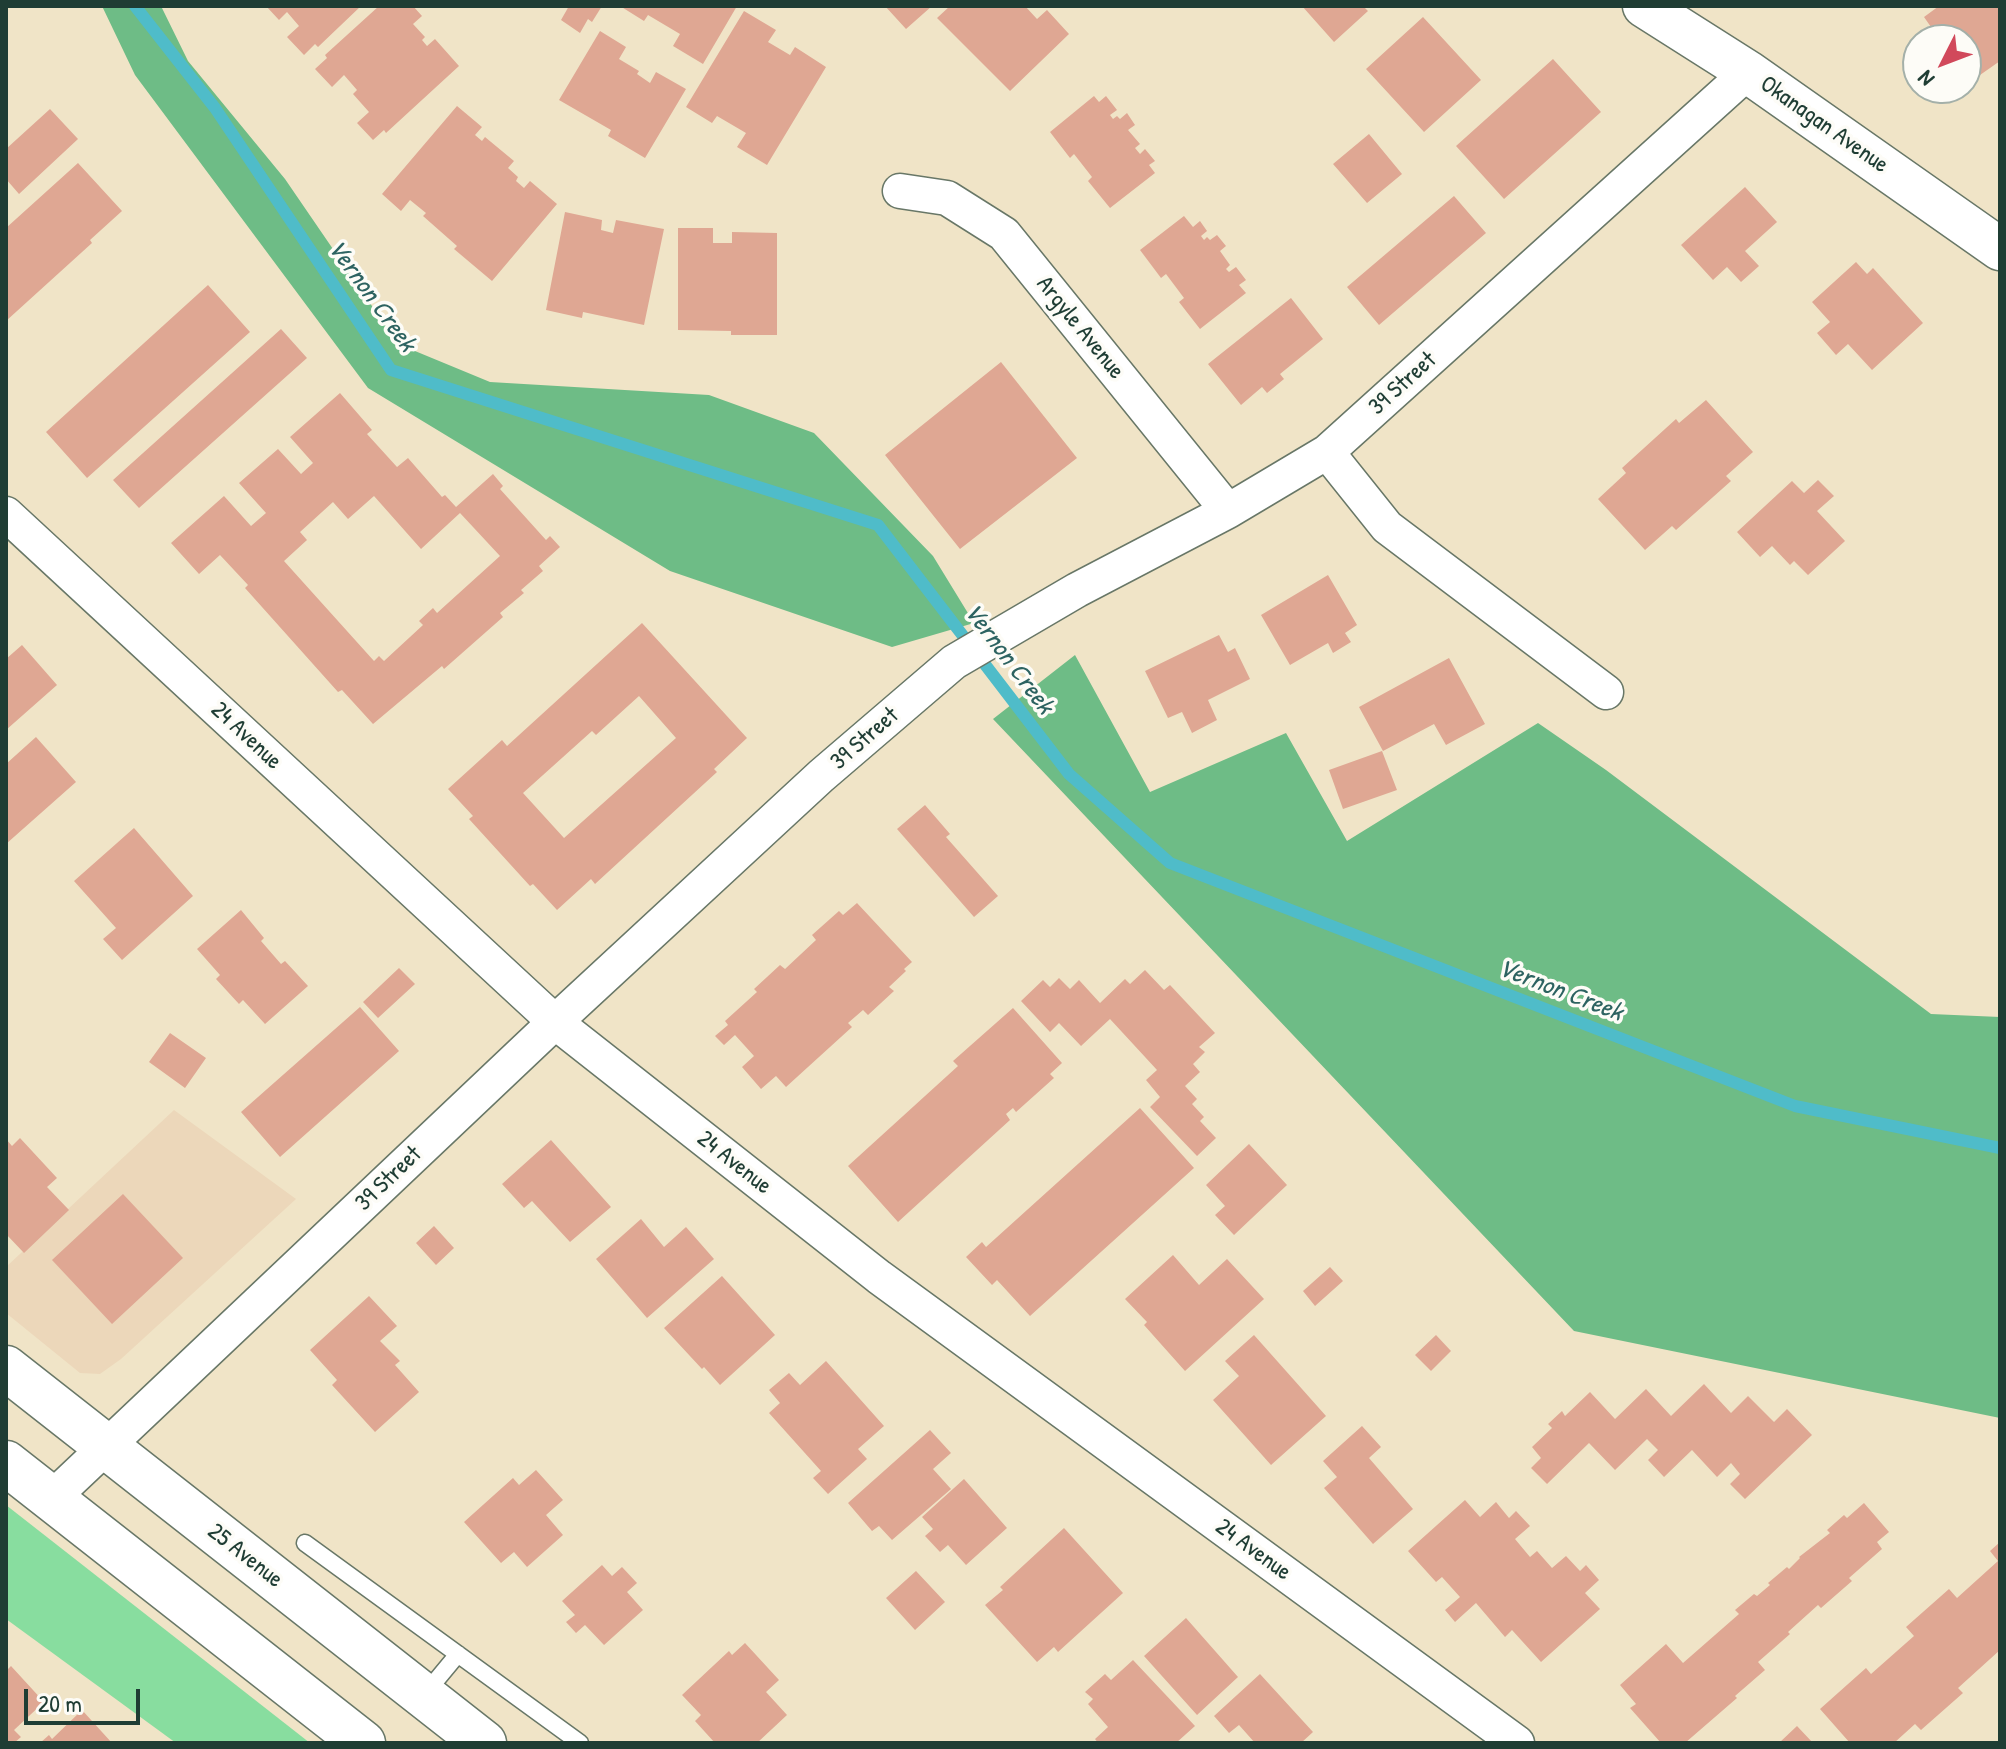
<!DOCTYPE html>
<html>
<head>
<meta charset="utf-8">
<style>
  body { margin:0 }
  #map { position:relative; width:2006px; height:1749px; overflow:hidden; background:#f0e4c7; font-family:"Patrick Hand",sans-serif }
  canvas { display:block }
  .frame { position:absolute; inset:0; border:8px solid #1f3d34; pointer-events:none }
  .north { position:absolute; left:1902px; top:24px; width:80px; height:80px; box-sizing:border-box; background:#fdfcf7; border:2px solid #a4b0a9; border-radius:50%; rotate:228deg; font-size:22px; font-weight:700; line-height:32px; text-align:center; color:#1f3d34 }
  .north::after { content:''; display:block; margin:auto; width:28px; height:36px; background:#d1495b; clip-path:polygon(50% 0,100% 100%,50% 72%,0 100%) }
  .scale { position:absolute; left:24px; top:1689px; width:116px; height:36px; box-sizing:border-box; border:4px solid #1f3d34; border-top:0; padding-left:10px; font-size:24px; line-height:28px; white-space:nowrap; color:#1f3d34; -webkit-text-stroke:6px #fdfcf7; paint-order:stroke }
</style>
</head>
<body>
<div id="map">
<canvas width="2006" height="1749"></canvas>
<div class="frame"></div>
<div class="north">N</div>
<div class="scale">20 m</div>
</div>
<script>
const g = document.querySelector('canvas').getContext('2d');
g.lineJoin = 'round';
function fillPath(path, color) {
  g.fillStyle = color;
  g.fill(path, 'evenodd');
}
function toPath(rows) {
  const path = new Path2D();
  for (const r of rows) {
    path.moveTo(r[0], r[1]);
    for (let i = 2; i < r.length; i += 2) path.lineTo(r[i], r[i + 1]);
  }
  return path;
}
function strokePath(path, color, width, dash) {
  g.strokeStyle = color;
  g.lineWidth = width;
  g.lineCap = dash ? 'butt' : 'round';
  g.setLineDash(dash || []);
  g.stroke(path);
}
function drawText(font, color, halo, rows, align = 'center') {
  g.font = font + ' "Patrick Hand",sans-serif';
  g.lineWidth = 7;
  g.setLineDash([]);
  g.textBaseline = 'middle';
  g.strokeStyle = halo;
  g.fillStyle = color;
  for (const [text, x, y, turn = 0] of rows) {
    g.save();
    g.translate(x, y);
    g.rotate((+turn || 0) * Math.PI / 180);
    g.textAlign = isNaN(turn) ? turn : align;
    if (halo) g.strokeText(text, 0, 0);
    g.fillText(text, 0, 0);
    g.restore();
  }
}
fillPath(toPath([
  [174,1110,296,1199,121,1359,100,1374,80,1373,6,1313,6,1267]
]), '#ecd7ba');
fillPath(toPath([
  [6,1505,310,1743,176,1743,6,1619]
]), '#88dd9f');
fillPath(toPath([
  [102,6,161,6,188,61,285,179,398,344,490,382,709,395,814,433,933,556,974,623,892,647,670,571,368,388,135,75],
  [1075,655,1150,792,1286,733,1347,841,1538,723,1606,770,1931,1014,2000,1017,2000,1418,1574,1331,993,719]
]), '#6ebc86');
strokePath(toPath([
  [135,6,215,108,391,370,878,525,1069,774,1170,863,1795,1106,2000,1148]
]), '#4fbcc9', 12);
fillPath(toPath([
  [266,6,361,6,318,47,315,44,304,55,287,37,299,26,287,12,279,20],
  [379,6,413,6,422,16,413,24,425,37,422,40,427,46,435,39,459,66,386,133,384,130,373,140,357,123,369,112,353,94,357,90,344,75,332,87,315,69,327,58,325,55],
  [569,6,602,6,592,22,588,19,580,33,561,20],
  [620,6,737,6,703,64,673,46,680,34,648,15,644,21],
  [885,6,932,6,906,29],
  [950,6,1025,6,1037,19,1047,10,1069,34,1010,91,937,18],
  [1302,6,1363,6,1368,11,1334,42],
  [1939,6,2000,6,2000,61,1970,82,1966,76,1966,40,1940,40,1924,17],
  [744,11,776,30,768,42,790,55,795,47,826,67,767,165,737,147,746,133,717,116,712,123,686,107],
  [1423,17,1481,80,1424,132,1366,69],
  [600,31,626,47,619,59,639,71,637,74,650,83,656,72,686,89,645,158,608,136,611,130,559,100],
  [1553,59,1601,112,1504,199,1456,146],
  [1094,96,1099,102,1106,96,1117,110,1110,115,1113,119,1117,116,1120,119,1127,113,1135,125,1128,130,1140,144,1135,148,1140,154,1145,149,1155,161,1149,165,1155,173,1110,208,1088,181,1092,177,1074,154,1070,158,1050,132],
  [457,106,482,127,475,135,482,141,485,137,514,161,508,168,518,177,516,181,524,188,530,181,557,204,492,281,454,249,457,246,423,216,426,213,410,200,401,211,382,194],
  [50,109,78,139,19,194,6,179,6,149],
  [1369,134,1402,174,1367,203,1333,164],
  [78,163,122,211,90,240,92,243,6,321,6,228],
  [1745,187,1777,222,1745,251,1759,266,1741,282,1727,267,1713,280,1681,245],
  [1454,196,1486,233,1379,325,1347,287],
  [565,212,602,220,601,230,613,233,616,220,664,229,644,325,583,312,582,318,546,310],
  [1184,216,1193,227,1200,221,1207,231,1201,236,1204,240,1207,237,1210,240,1217,235,1226,246,1220,251,1230,265,1226,269,1229,272,1236,267,1246,280,1239,285,1246,293,1200,329,1179,302,1184,298,1166,274,1161,278,1140,250],
  [678,228,713,228,713,243,732,243,732,232,777,233,777,335,731,335,731,331,678,330],
  [1856,262,1867,274,1873,268,1923,323,1872,370,1848,344,1836,355,1817,333,1830,322,1812,302],
  [208,285,250,332,87,478,46,432],
  [1291,298,1323,339,1280,374,1284,379,1267,393,1262,387,1241,405,1208,364],
  [281,329,307,358,139,508,113,480],
  [1001,362,1077,458,960,549,885,455],
  [340,393,372,430,367,434,397,467,408,458,442,497,445,495,456,507,493,474,503,486,500,489,546,540,550,536,560,547,539,566,543,571,521,590,524,593,500,613,503,617,444,669,442,666,373,724,342,690,338,692,245,588,248,585,220,555,199,574,171,543,224,496,251,526,266,513,239,483,278,449,301,474,313,463,290,437],
  [374,496,421,549,460,513,500,556,437,613,433,608,419,621,423,625,384,661,379,656,374,661,284,561,307,540,300,532,333,502,348,519],
  [1706,400,1753,452,1726,476,1731,481,1676,530,1672,526,1645,550,1598,499,1626,473,1622,468,1676,419,1679,423],
  [1818,480,1834,496,1817,511,1845,541,1808,575,1794,561,1790,565,1772,546,1760,557,1737,532,1792,481,1804,493],
  [1328,575,1357,625,1345,633,1351,642,1333,653,1328,643,1290,665,1261,615],
  [642,623,747,738,714,769,717,772,595,884,591,879,557,910,533,884,530,886,469,819,473,816,448,789,502,740,507,746],
  [639,696,676,738,564,838,523,793,592,731,596,735],
  [1219,635,1228,652,1235,648,1250,679,1208,700,1217,720,1192,733,1182,712,1168,718,1145,671],
  [22,645,57,685,6,730,6,659],
  [1449,658,1485,724,1446,745,1434,724,1383,751,1359,707],
  [36,737,76,782,6,844,6,764],
  [1382,751,1397,790,1343,809,1329,770],
  [925,805,950,834,946,837,998,896,974,917,897,829],
  [134,828,193,896,122,960,103,939,116,928,74,881],
  [857,903,912,962,904,969,906,971,889,987,894,991,868,1015,863,1010,848,1023,852,1027,786,1087,776,1076,761,1089,742,1067,754,1056,735,1035,724,1045,715,1036,728,1025,725,1021,757,992,754,989,780,965,785,969,816,940,812,935,839,911,843,915],
  [241,910,264,938,261,941,281,964,285,961,308,986,265,1024,243,1000,239,1004,216,979,220,975,197,949],
  [399,968,415,984,378,1018,363,1002],
  [1145,970,1164,990,1170,985,1215,1033,1199,1047,1205,1052,1193,1064,1200,1072,1185,1086,1197,1099,1192,1104,1204,1117,1200,1121,1216,1138,1197,1156,1150,1107,1160,1097,1146,1080,1157,1070,1110,1019,1081,1046,1059,1023,1050,1032,1021,1001,1043,980,1050,987,1059,978,1070,989,1079,980,1100,1003,1125,979,1130,984],
  [360,1007,399,1051,280,1157,241,1112],
  [1013,1008,1062,1063,1050,1074,1054,1078,1016,1112,1013,1108,1006,1114,1010,1120,898,1222,848,1166,958,1066,953,1061],
  [170,1033,206,1058,185,1088,149,1062],
  [1140,1108,1194,1168,1030,1316,997,1280,992,1285,966,1257,982,1242,986,1247],
  [20,1138,57,1178,47,1187,69,1210,24,1253,6,1234,6,1139,12,1146],
  [551,1140,611,1207,570,1242,532,1201,524,1208,502,1184],
  [1249,1144,1287,1185,1234,1235,1215,1215,1225,1206,1206,1185],
  [123,1194,183,1258,112,1324,52,1260],
  [641,1219,664,1247,686,1227,714,1259,647,1318,596,1259],
  [434,1226,454,1248,436,1265,416,1243],
  [1173,1255,1199,1285,1227,1259,1264,1299,1185,1371,1144,1325,1147,1322,1125,1299],
  [1330,1267,1343,1281,1315,1306,1303,1291],
  [722,1276,775,1335,720,1385,704,1367,702,1369,664,1328],
  [369,1296,397,1326,380,1341,400,1361,395,1365,419,1392,375,1432,332,1385,337,1380,310,1350],
  [1254,1335,1326,1416,1271,1465,1213,1400,1239,1376,1225,1361],
  [1436,1335,1451,1351,1431,1371,1415,1355],
  [826,1361,884,1426,858,1449,867,1459,828,1494,813,1478,821,1471,769,1413,780,1403,769,1390,789,1373,800,1385],
  [1704,1384,1731,1413,1748,1396,1774,1422,1787,1409,1812,1435,1745,1499,1730,1484,1740,1474,1731,1463,1717,1477,1692,1450,1664,1477,1648,1460,1658,1450,1647,1439,1615,1470,1589,1443,1547,1484,1531,1468,1541,1458,1532,1447,1552,1428,1548,1424,1562,1411,1565,1416,1590,1392,1615,1419,1646,1389,1671,1416],
  [1362,1426,1381,1447,1369,1458,1413,1509,1373,1544,1324,1488,1337,1477,1323,1461],
  [930,1430,951,1453,933,1469,951,1489,892,1540,879,1526,872,1531,848,1503],
  [536,1470,563,1500,546,1515,563,1535,527,1567,514,1552,501,1563,464,1522,513,1478,519,1485],
  [964,1479,1007,1528,966,1565,948,1545,940,1552,925,1536,933,1529,922,1517],
  [1465,1500,1480,1517,1496,1502,1509,1518,1516,1511,1530,1526,1515,1539,1530,1557,1537,1551,1552,1568,1566,1556,1580,1571,1586,1565,1599,1580,1585,1593,1600,1609,1541,1662,1512,1630,1505,1637,1476,1603,1455,1622,1445,1610,1460,1597,1442,1577,1436,1582,1408,1551],
  [1864,1503,1889,1532,1877,1542,1882,1549,1849,1578,1852,1581,1821,1608,1818,1605,1788,1632,1790,1634,1758,1662,1765,1670,1735,1696,1737,1698,1685,1743,1661,1743,1630,1708,1636,1704,1620,1685,1666,1644,1683,1663,1739,1614,1735,1610,1754,1594,1757,1596,1770,1585,1768,1583,1787,1567,1789,1569,1800,1558,1799,1557,1830,1533,1827,1530,1844,1515,1847,1518],
  [1064,1528,1123,1593,1058,1652,1054,1647,1037,1662,985,1605,1003,1590,1000,1587],
  [2000,1542,2000,1650,1958,1688,1963,1693,1921,1730,1915,1724,1894,1743,1850,1743,1820,1709,1866,1668,1871,1674,1914,1636,1906,1627,1949,1589,1957,1598,1998,1561,1990,1551],
  [602,1565,612,1576,622,1567,637,1583,627,1592,643,1610,604,1645,585,1625,576,1633,566,1622,575,1615,562,1601],
  [916,1571,945,1602,915,1630,886,1598],
  [1186,1618,1238,1677,1197,1715,1144,1656],
  [745,1643,779,1680,766,1692,787,1715,757,1743,715,1743,695,1721,701,1715,682,1695,729,1651,732,1655],
  [1133,1660,1195,1726,1176,1743,1098,1743,1095,1739,1108,1727,1088,1704,1093,1699,1085,1692,1105,1674,1111,1680],
  [11,1666,44,1702,14,1730,21,1737,14,1743,6,1743,6,1671],
  [1260,1674,1313,1732,1301,1743,1255,1743,1239,1725,1229,1733,1214,1716],
  [82,1710,112,1743,40,1743,49,1735,52,1739],
  [1797,1726,1813,1743,1779,1743]
]), '#dfa793');
const service = toPath([
  [305,1543,580,1743],
  [424,1695,458,1654]
]);
const minor = toPath([
  [900,191,947,198,1004,234,1228,511],
  [1327,452,1387,527,1606,692],
  [6,514,555,1022,879,1277,1517,1743],
  [51,1499,555,1022,821,776,954,662,1077,590,1228,511,1327,452,1748,72]
]);
const tertiary = toPath([
  [1644,6,1748,72,2000,249]
]);
const secondary = toPath([
  [6,1368,484,1743],
  [6,1463,363,1743]
]);
strokePath(service, '#687767', 19);
strokePath(minor, '#687767', 37);
strokePath(tertiary, '#687767', 45);
strokePath(secondary, '#687767', 47);
strokePath(service, '#fff', 16);
strokePath(minor, '#fff', 34);
strokePath(tertiary, '#fff', 42);
strokePath(secondary, '#fff', 44);
drawText('24px', '#1f3d34', '#fdfcf7', [
  ["Okanagan Avenue",1824,125,35],
  ["Argyle Avenue",1080,328,51],
  ["39 Street",1403,384,-42],
  ["24 Avenue",246,736,43],
  ["39 Street",865,739,-41],
  ["24 Avenue",734,1163,38],
  ["39 Street",389,1179,-44],
  ["24 Avenue",1253,1550,36],
  ["25 Avenue",245,1556,38]
]);
drawText('italic 26px', '#2d6361', '#fdfcf7', [
  ["Vernon Creek",371,296,54],
  ["Vernon Creek",1008,659,53],
  ["Vernon Creek",1560,991,21]
]);
</script>
</body>
</html>
